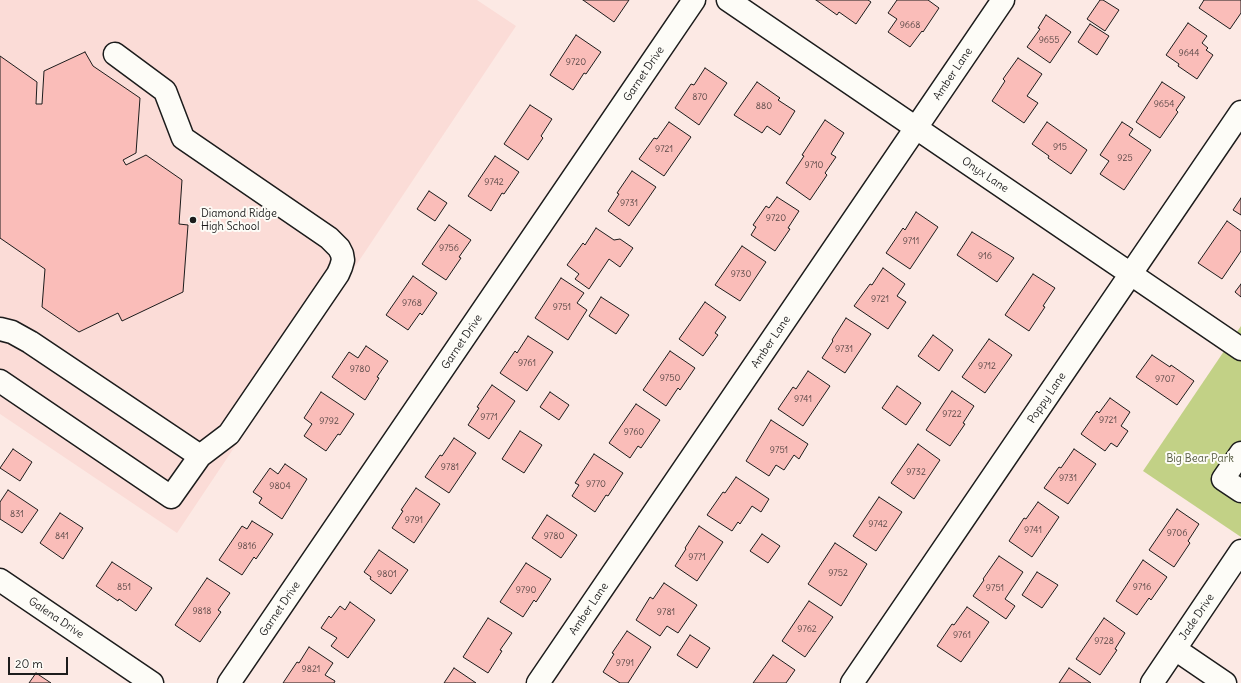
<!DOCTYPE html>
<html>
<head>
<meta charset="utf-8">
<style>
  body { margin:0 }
  #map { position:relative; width:1241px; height:683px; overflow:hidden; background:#fce9e4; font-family:Delius,sans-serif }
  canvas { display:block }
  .scale { position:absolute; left:8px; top:657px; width:60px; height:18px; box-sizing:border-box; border:2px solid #1c1c1c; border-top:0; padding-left:5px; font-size:12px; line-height:14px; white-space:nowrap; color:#1c1c1c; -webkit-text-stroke:3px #fdfcf7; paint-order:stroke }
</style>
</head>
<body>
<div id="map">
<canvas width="1241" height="683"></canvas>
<div class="scale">20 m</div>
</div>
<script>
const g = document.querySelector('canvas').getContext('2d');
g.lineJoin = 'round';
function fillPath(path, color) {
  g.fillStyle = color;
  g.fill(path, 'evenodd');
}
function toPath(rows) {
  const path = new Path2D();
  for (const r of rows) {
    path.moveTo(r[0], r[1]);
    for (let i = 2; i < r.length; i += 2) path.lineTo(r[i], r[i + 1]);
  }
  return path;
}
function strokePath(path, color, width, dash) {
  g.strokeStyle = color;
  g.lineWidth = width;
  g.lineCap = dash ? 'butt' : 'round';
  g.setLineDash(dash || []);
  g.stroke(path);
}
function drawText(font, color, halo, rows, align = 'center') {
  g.font = font + ' Delius,sans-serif';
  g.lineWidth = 4;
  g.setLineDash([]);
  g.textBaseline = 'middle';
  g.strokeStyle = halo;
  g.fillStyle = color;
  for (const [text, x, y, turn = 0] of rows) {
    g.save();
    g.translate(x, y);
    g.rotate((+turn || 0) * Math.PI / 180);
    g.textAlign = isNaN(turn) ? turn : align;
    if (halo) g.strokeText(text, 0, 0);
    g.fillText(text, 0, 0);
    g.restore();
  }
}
fillPath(toPath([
  [0,0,477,0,516,26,177,533,0,414]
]), '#fbdcd7');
fillPath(toPath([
  [1241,326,1241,537,1143,471]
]), '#c2d186');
const building = toPath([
  [583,0,629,0,614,22,583,0],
  [816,0,868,0,871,2,856,24,839,12,837,15,816,0],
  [897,0,928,0,939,8,923,32,922,31,910,47,888,32,897,19,888,13,897,0],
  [1100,0,1103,0,1119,10,1105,31,1087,19,1100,0],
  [1204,0,1241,0,1241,13,1230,29,1199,8,1204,0],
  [1046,15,1071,32,1050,63,1027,47,1040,29,1038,28,1046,15],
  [1188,23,1207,36,1202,43,1208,48,1206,50,1213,55,1197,79,1178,66,1179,64,1166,55,1188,23],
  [1090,24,1109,36,1097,55,1078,42,1090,24],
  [576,35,601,52,586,74,584,73,573,90,550,75,576,35],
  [85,52,93,66,140,98,136,153,123,160,126,165,146,155,182,180,179,224,188,225,183,292,122,321,118,313,79,332,42,307,45,269,0,238,0,56,37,82,36,104,42,104,44,71,85,52],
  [1018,58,1042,74,1027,96,1038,103,1024,123,992,101,1005,81,1003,79,1018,58],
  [705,68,727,83,699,125,675,108,691,84,694,85,705,68],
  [757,82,780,98,778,100,795,111,780,135,767,126,762,133,734,115,757,82],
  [1162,82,1185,97,1176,110,1178,112,1160,138,1136,122,1162,82],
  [530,105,552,119,541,136,543,138,528,160,504,144,530,105],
  [825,120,844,133,831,154,836,157,825,173,827,175,810,200,786,183,804,156,802,155,825,120],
  [669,122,691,137,664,176,639,159,654,138,657,139,669,122],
  [1047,122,1087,150,1071,174,1048,158,1049,156,1032,144,1047,122],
  [1122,122,1133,129,1129,135,1151,150,1124,190,1100,174,1109,161,1100,155,1122,122],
  [495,156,519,172,504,194,502,193,491,211,468,196,495,156],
  [632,171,656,187,629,226,608,211,619,194,617,193,632,171],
  [429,191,447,203,435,221,417,209,429,191],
  [777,197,799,211,788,228,790,229,775,251,751,235,756,227,753,225,766,206,769,208,777,197],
  [1241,198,1241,215,1233,210,1241,198],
  [916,212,938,227,910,269,886,253,903,228,905,230,916,212],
  [1227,221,1241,231,1241,251,1222,279,1198,263,1227,221],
  [449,225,471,240,459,257,461,258,446,280,422,264,449,225],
  [596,228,614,240,620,239,633,248,620,267,609,259,589,289,575,279,579,274,567,265,583,243,585,245,596,228],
  [972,232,1014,258,997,282,957,255,972,232],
  [742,246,766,262,740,301,715,285,742,246],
  [883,268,905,284,897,296,906,302,888,329,854,306,870,284,872,285,883,268],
  [1033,274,1055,288,1043,306,1045,307,1029,331,1005,315,1033,274],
  [413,276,437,293,422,315,420,313,408,330,386,315,413,276],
  [561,278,584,293,577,303,587,310,568,340,535,318,561,278],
  [1241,284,1241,297,1235,292,1241,284],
  [601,297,629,315,616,334,589,316,601,297],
  [705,302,726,317,715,333,718,335,703,356,679,339,705,302],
  [846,318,871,334,845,373,822,358,833,341,832,340,846,318],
  [933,335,953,350,939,371,918,356,933,335],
  [528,336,553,352,527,391,500,373,515,351,517,353,528,336],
  [989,339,1012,355,985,393,962,377,989,339],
  [366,346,388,361,377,377,379,378,365,400,332,377,349,352,358,358,366,346],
  [670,351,695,368,680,390,678,388,666,406,643,390,670,351],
  [1152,355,1170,367,1171,365,1194,381,1177,405,1136,377,1152,355],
  [808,371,830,386,803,426,778,409,793,387,796,389,808,371],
  [492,385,515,401,489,439,468,425,479,408,477,407,492,385],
  [897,386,921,403,906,425,882,408,897,386],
  [952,391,974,406,963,423,965,424,950,446,926,430,952,391],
  [321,392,354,414,340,435,338,434,326,451,304,436,312,424,304,418,321,392],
  [550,392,569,405,559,420,540,407,550,392],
  [1110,398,1130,412,1121,426,1128,431,1117,447,1111,443,1105,451,1081,434,1097,411,1099,413,1110,398],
  [636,404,660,420,641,448,638,446,630,458,609,443,636,404],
  [771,420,808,444,799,459,794,455,784,470,776,465,769,476,746,461,771,420],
  [520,431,542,445,524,473,502,459,520,431],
  [454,438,476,453,449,493,425,477,440,455,442,456,454,438],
  [918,444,940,460,914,499,891,483,918,444],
  [13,449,32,462,20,481,0,468,13,449],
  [1074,449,1096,464,1068,504,1044,488,1059,467,1061,468,1074,449],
  [594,454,623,473,608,496,606,495,595,512,572,496,579,485,575,483,594,454],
  [285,464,307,479,282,519,259,503,262,498,253,492,270,468,278,474,285,464],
  [736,477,769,499,761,512,752,506,740,524,738,522,732,531,707,515,723,492,725,493,736,477],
  [416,488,440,504,414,543,392,528,403,511,401,510,416,488],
  [8,490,38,510,22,533,0,519,0,502,8,490],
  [879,497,902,512,876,551,853,536,879,497],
  [1038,502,1059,517,1032,557,1009,541,1024,518,1026,519,1038,502],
  [1177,509,1199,524,1188,541,1190,543,1174,567,1149,550,1177,509],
  [60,513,83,528,63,559,40,543,60,513],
  [547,515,577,535,561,558,532,538,547,515],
  [252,521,273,534,256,559,254,557,242,575,219,560,242,526,247,529,252,521],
  [699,526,723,542,697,581,675,566,686,549,685,548,699,526],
  [762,534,780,546,768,563,750,551,762,534],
  [835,543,867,564,841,606,808,584,835,543],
  [379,550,408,570,391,594,370,579,371,577,364,572,379,550],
  [999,556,1023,572,1005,599,1015,606,1006,619,973,596,984,580,983,579,999,556],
  [1143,560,1167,577,1151,600,1149,598,1137,615,1116,601,1143,560],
  [112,562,152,588,136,611,119,599,118,601,96,586,112,562],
  [526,563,551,579,536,602,534,600,523,617,500,602,526,563],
  [1037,572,1058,585,1042,608,1022,595,1037,572],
  [207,578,230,593,218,610,221,612,200,642,175,625,207,578],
  [664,583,697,605,678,633,667,626,660,636,636,620,650,597,653,599,664,583],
  [809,601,833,617,805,657,782,641,809,601],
  [350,602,375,620,348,658,331,646,337,638,321,628,329,616,331,618,340,606,345,610,350,602],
  [967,607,989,622,961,662,937,646,952,624,954,625,967,607],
  [488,618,512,633,500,650,502,651,488,673,463,657,488,618],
  [1104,618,1125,633,1115,649,1117,650,1100,675,1076,659,1104,618],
  [627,631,651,647,628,683,620,683,603,672,614,654,612,653,627,631],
  [690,635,710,648,697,668,677,655,690,635],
  [309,647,333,663,325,675,335,681,334,683,283,683,297,662,299,663,309,647],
  [773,655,795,670,786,683,753,683,773,655],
  [454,668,476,683,444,683,454,668],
  [1069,668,1091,683,1059,683,1069,668],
  [36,673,51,683,29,683,36,673]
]);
fillPath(building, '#fabdb9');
strokePath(building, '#1c1c1c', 1);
const minor = toPath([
  [728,0,1241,349],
  [0,329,12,332,30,342,200,456],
  [0,381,171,497,200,456,229,434,338,274,341,267,343,260,342,254,339,248,329,238,183,138,165,91,115,54],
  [1241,453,1223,479,1241,491],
  [0,580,152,683],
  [1175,649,1225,683],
  [229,683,694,0],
  [538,683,1003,0],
  [852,683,1241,112],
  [1152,683,1241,551]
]);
strokePath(minor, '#1c1c1c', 25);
strokePath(minor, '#fdfcf7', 22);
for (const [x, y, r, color] of [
  [193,220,4,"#1c1c1c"]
]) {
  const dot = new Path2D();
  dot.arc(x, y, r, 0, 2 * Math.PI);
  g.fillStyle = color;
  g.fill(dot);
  strokePath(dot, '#fdfcf7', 1.5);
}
drawText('9px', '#544443', null, [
  ["9668",910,25],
  ["9655",1049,40],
  ["9644",1189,53],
  ["9720",576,62],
  ["870",700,97],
  ["9654",1164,104],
  ["880",764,106],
  ["915",1060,147],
  ["9721",664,149],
  ["925",1125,158],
  ["9710",814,165],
  ["9742",494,182],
  ["9731",629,203],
  ["9720",776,218],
  ["9711",911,241],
  ["9756",449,248],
  ["916",985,256],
  ["9730",741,274],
  ["9721",880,299],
  ["9768",412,303],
  ["9751",562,307],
  ["9731",844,349],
  ["9761",527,363],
  ["9712",987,366],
  ["9780",360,369],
  ["9750",670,378],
  ["9707",1165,379],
  ["9741",803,399],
  ["9722",952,414],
  ["9771",489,417],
  ["9721",1108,420],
  ["9792",329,421],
  ["9760",634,432],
  ["9751",779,450],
  ["9781",450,467],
  ["9732",916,472],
  ["9731",1068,478],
  ["9770",596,484],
  ["9804",280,486],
  ["831",17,514],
  ["9791",414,520],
  ["9742",878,524],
  ["9741",1033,530],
  ["9706",1177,533],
  ["841",62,536],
  ["9780",554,536],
  ["9816",247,546],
  ["9771",697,557],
  ["9752",838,573],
  ["9801",387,574],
  ["851",124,587],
  ["9716",1142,587],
  ["9751",995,588],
  ["9790",526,590],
  ["9818",202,611],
  ["9781",666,612],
  ["9762",807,629],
  ["9761",962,635],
  ["9728",1104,641],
  ["9791",625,663],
  ["9821",311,669]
]);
drawText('11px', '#1c1c1c', '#fdfcf7', [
  ["Garnet Drive",644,74,-56],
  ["Amber Lane",953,74,-56],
  ["Onyx Lane",985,175,34],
  ["Garnet Drive",462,342,-56],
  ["Amber Lane",771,342,-56],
  ["Poppy Lane",1047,398,-56],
  ["Garnet Drive",280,609,-56],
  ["Amber Lane",589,609,-56],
  ["Jade Drive",1197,617,-56],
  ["Galena Drive",56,618,34]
]);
drawText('11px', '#1c1c1c', '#fdfcf7', [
  ["Diamond Ridge",201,214],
  ["High School",201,227]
], 'left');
drawText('11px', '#565b41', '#fdfcf7', [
  ["Big Bear Park",1200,459]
]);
</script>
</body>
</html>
